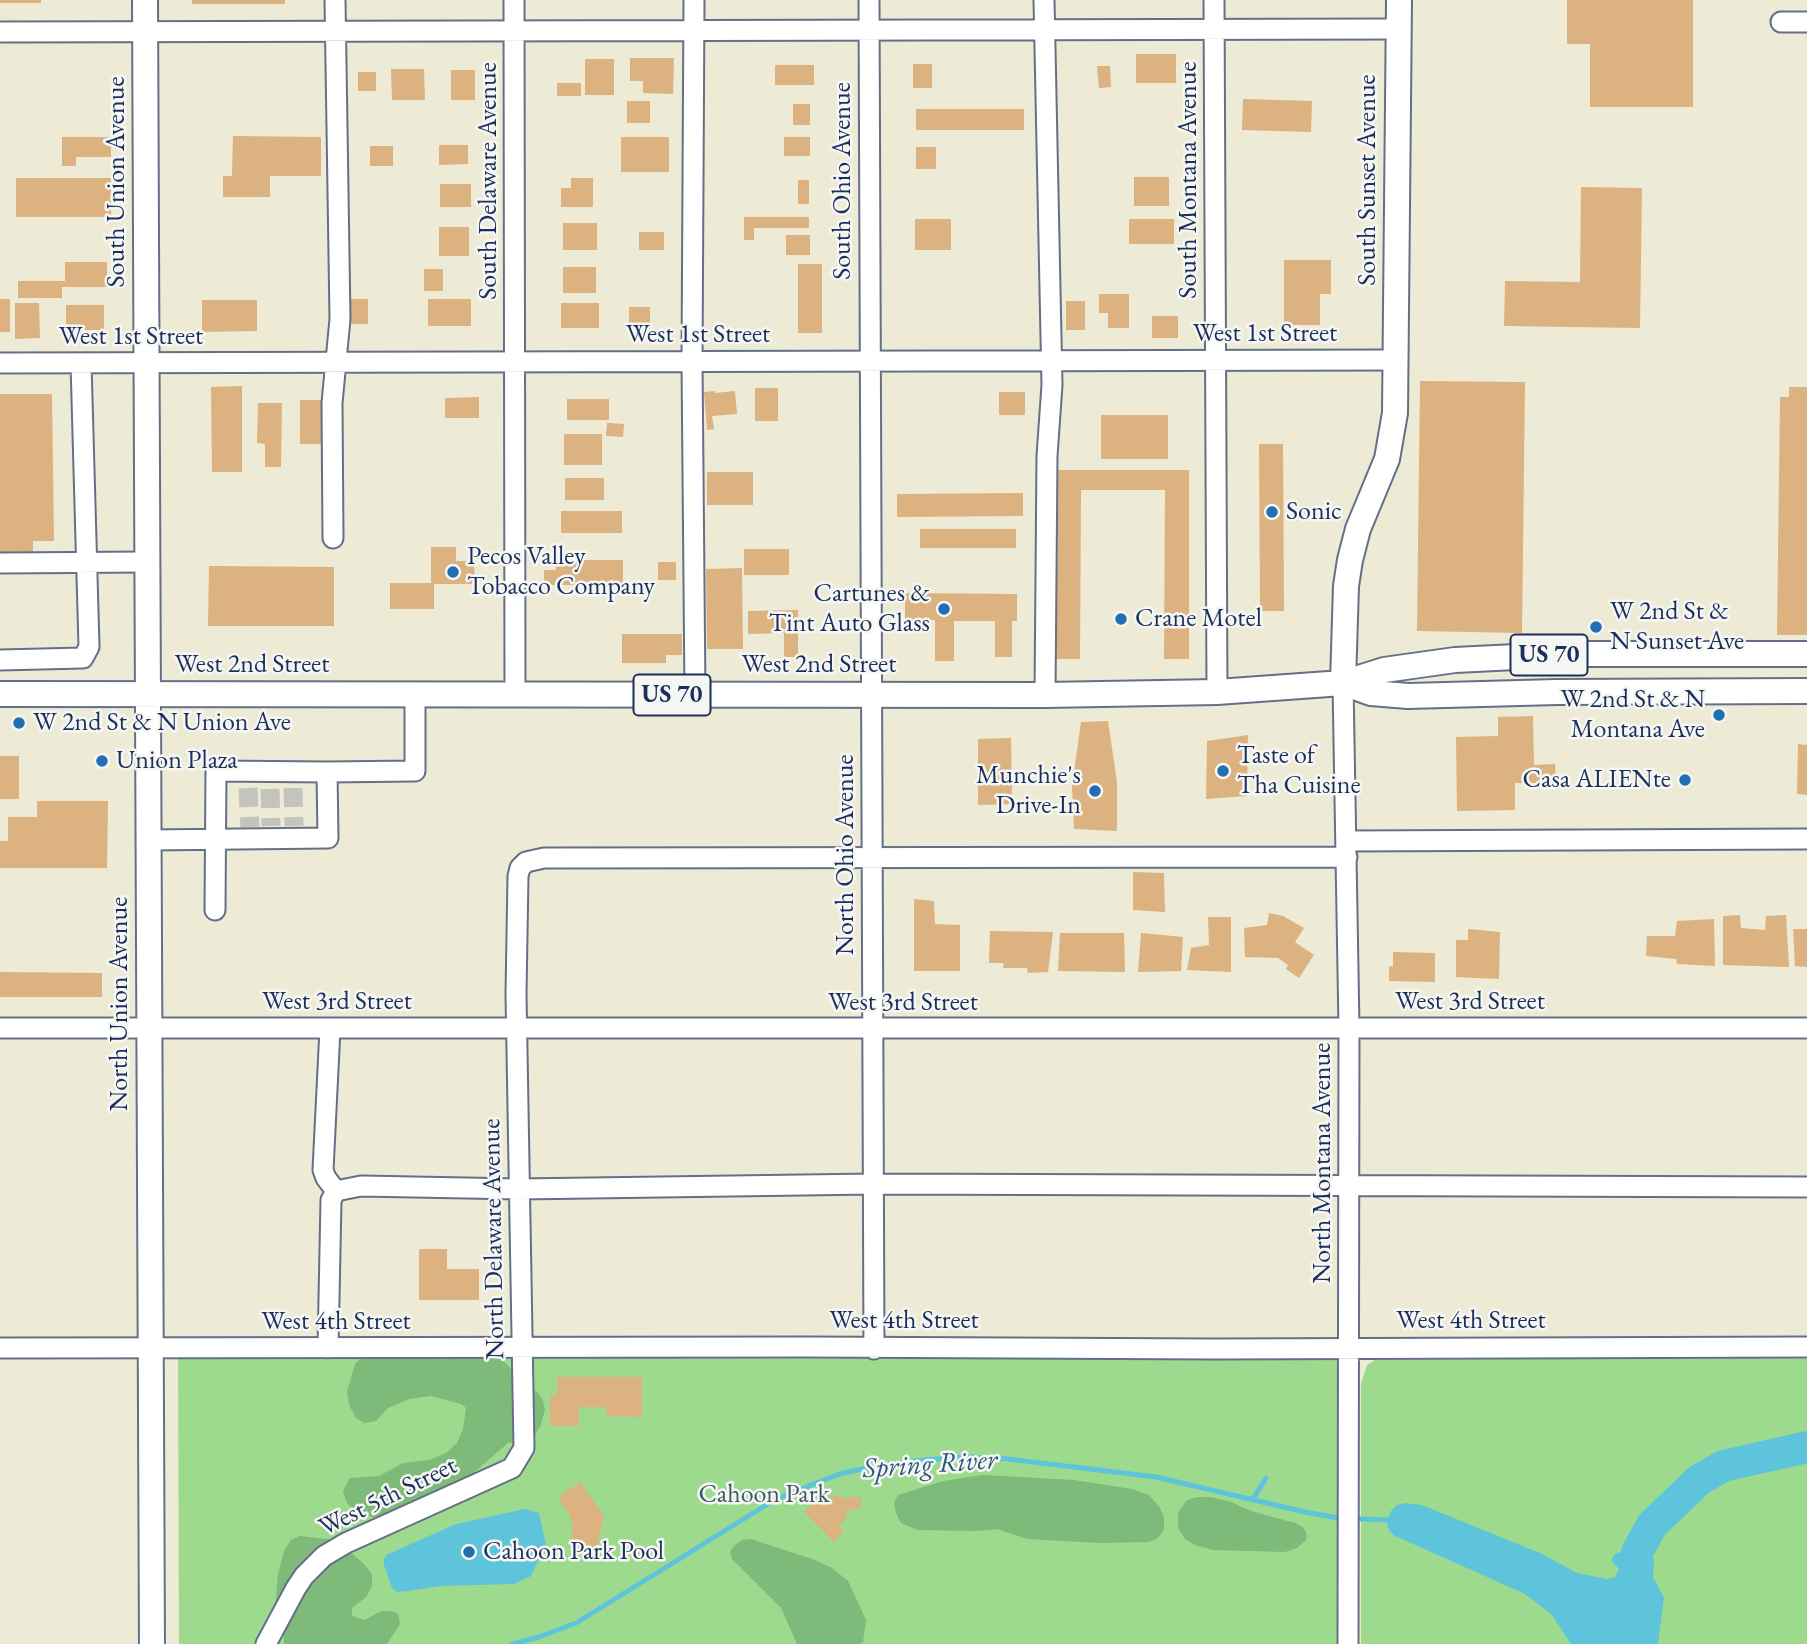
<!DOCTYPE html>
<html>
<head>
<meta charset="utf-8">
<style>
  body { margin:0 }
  canvas { display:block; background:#edead5 }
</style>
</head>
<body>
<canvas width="1807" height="1644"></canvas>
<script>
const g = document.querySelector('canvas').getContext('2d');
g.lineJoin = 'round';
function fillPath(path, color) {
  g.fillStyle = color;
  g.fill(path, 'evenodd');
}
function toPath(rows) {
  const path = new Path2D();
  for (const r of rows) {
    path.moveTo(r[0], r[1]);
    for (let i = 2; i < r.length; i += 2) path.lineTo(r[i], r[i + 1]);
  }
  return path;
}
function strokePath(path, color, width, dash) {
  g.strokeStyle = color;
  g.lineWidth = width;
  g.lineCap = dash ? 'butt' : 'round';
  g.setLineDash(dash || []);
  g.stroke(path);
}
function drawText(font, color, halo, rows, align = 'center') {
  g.font = font + ' "EB Garamond",serif';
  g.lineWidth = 5;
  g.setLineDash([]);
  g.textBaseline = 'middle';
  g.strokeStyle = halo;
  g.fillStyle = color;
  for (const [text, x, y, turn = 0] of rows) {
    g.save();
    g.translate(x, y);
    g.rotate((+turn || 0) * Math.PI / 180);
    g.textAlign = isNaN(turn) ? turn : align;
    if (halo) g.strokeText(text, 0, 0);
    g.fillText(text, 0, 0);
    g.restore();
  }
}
fillPath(toPath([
  [1350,1347,1348,1644,179,1644,178,1349],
  [1807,1357,1807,1644,1361,1644,1361,1384,1367,1365,1375,1360]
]), '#9eda8e');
fillPath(toPath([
  [495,1355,507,1364,516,1377,538,1393,543,1400,545,1410,540,1427,533,1437,520,1442,508,1443,464,1481,385,1517,372,1517,357,1513,347,1503,343,1491,350,1478,379,1476,403,1463,429,1460,446,1453,457,1443,463,1429,466,1408,461,1404,431,1396,409,1399,388,1408,376,1421,364,1423,356,1418,349,1405,347,1392,355,1364,362,1356],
  [983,1475,1074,1480,1132,1489,1149,1495,1160,1508,1164,1517,1164,1530,1158,1538,1149,1542,1099,1543,1027,1539,997,1529,976,1531,917,1530,901,1523,896,1513,894,1503,898,1495,943,1481],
  [1198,1497,1211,1497,1231,1502,1251,1511,1295,1523,1303,1527,1307,1534,1306,1540,1297,1548,1285,1552,1213,1550,1195,1545,1185,1539,1178,1528,1178,1513,1187,1500],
  [300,1536,336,1540,364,1564,372,1574,372,1586,366,1597,352,1608,352,1616,364,1620,382,1611,392,1611,398,1614,400,1624,387,1644,284,1644,284,1628,275,1609,278,1574,284,1551,291,1540],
  [751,1539,815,1560,832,1568,848,1581,866,1620,863,1642,860,1644,797,1644,781,1608,732,1559,730,1552,734,1546,742,1540]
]), '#7eba79');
fillPath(toPath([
  [1405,1503,1422,1505,1542,1554,1577,1573,1607,1579,1615,1577,1619,1569,1611,1560,1616,1553,1627,1551,1652,1552,1654,1562,1653,1577,1664,1598,1658,1644,1571,1644,1552,1615,1525,1594,1393,1535,1388,1528,1387,1520,1391,1511,1397,1505],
  [525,1509,539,1513,546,1544,531,1576,514,1584,441,1586,407,1591,397,1592,392,1588,384,1565,384,1559,386,1555,456,1524]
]), '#5ec4db');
strokePath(toPath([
  [1253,1499,1266,1478],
  [512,1644,539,1637,576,1623,776,1499,839,1474,872,1467,922,1460,970,1457,1008,1459,1156,1477,1305,1512,1338,1518,1387,1520]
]), '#5ec4db', 5);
strokePath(toPath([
  [1637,1552,1652,1525,1699,1480,1723,1466,1807,1447]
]), '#5ec4db', 32);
fillPath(toPath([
  [0,0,41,0,41,3,0,3],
  [192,0,285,0,285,4,192,4],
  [1567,0,1693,0,1693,107,1590,107,1590,44,1567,44],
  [1136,54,1176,54,1176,83,1136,83],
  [630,58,674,58,673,94,643,93,643,81,630,81],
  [585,59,614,59,614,95,585,95],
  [913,64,932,64,932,88,913,88],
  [775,65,814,65,814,85,775,85],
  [1097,66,1110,66,1111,87,1099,88],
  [391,69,424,69,425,100,392,100],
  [451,70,475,70,475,100,451,100],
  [358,72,376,72,376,91,358,91],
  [557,83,581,83,581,96,557,96],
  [1243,99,1312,101,1311,132,1242,130],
  [627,101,650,101,650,123,627,123],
  [793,104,810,104,810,125,793,125],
  [916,109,1024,109,1024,130,916,130],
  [233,136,321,137,321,176,270,176,270,197,223,197,223,176,232,176],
  [62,137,111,137,111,157,76,157,76,166,62,166],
  [621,137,669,137,669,172,621,172],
  [784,137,810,137,810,156,784,156],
  [439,145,468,145,468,164,439,165],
  [370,146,393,146,393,166,370,166],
  [916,147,936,147,936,169,916,169],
  [1134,177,1169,177,1169,206,1134,206],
  [16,178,111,178,111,217,16,217],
  [571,178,593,178,593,207,561,207,561,188,571,188],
  [798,180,809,180,809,204,798,204],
  [440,184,471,184,471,207,440,207],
  [1581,187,1642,188,1640,328,1504,326,1505,281,1580,282],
  [744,217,809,217,809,228,754,228,754,240,744,240],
  [915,219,951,219,951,250,915,250],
  [1129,219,1174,219,1174,244,1129,244],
  [563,223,597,223,597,250,563,250],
  [439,227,469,227,469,256,439,256],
  [639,232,664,232,664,250,639,250],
  [786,235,810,235,810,255,786,255],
  [1284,260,1331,260,1331,294,1320,294,1320,325,1284,325],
  [65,262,107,262,107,287,62,287,62,298,18,298,18,281,65,281],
  [798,264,822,264,822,333,798,333],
  [563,267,596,267,596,293,563,293],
  [424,269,443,269,443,291,424,291],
  [1099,294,1129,294,1129,328,1108,328,1108,313,1099,313],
  [0,299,10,299,10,332,0,332],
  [347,299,368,299,368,324,347,324],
  [428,299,471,299,471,326,428,326],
  [202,300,257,300,257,331,202,332],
  [1066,301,1085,301,1085,330,1066,330],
  [15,303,39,303,40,338,15,339],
  [561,303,599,303,599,328,561,328],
  [66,305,104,305,104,330,66,330],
  [629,307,650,307,650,331,629,331],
  [1152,316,1178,316,1178,338,1152,338],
  [1420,381,1525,382,1522,633,1417,631],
  [242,386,242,472,212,472,211,387],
  [1789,387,1807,387,1807,635,1777,635,1780,397,1789,397],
  [755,388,778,388,778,421,755,421],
  [715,391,715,393,735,391,737,414,712,416,714,429,707,430,704,392],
  [999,392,1025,392,1025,415,999,415],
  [0,394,52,394,54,541,33,541,33,552,0,552],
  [479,397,479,418,445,418,445,398],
  [567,399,609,399,609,420,567,420],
  [300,400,324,400,324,444,300,444],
  [258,403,282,403,281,467,265,467,265,444,257,443],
  [1101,415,1168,415,1168,459,1101,459],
  [607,423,624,424,623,437,606,436],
  [564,434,602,434,602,465,564,465],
  [1259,444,1283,444,1284,611,1260,611],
  [1051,470,1189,470,1189,659,1164,659,1165,490,1081,490,1080,659,1051,659],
  [707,472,753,472,753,505,707,505],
  [565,478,604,478,604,500,565,500],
  [1023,493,1023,516,897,517,897,494],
  [561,511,622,511,622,533,561,533],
  [920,529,1016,529,1016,548,920,548],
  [431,547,456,547,456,561,474,561,475,584,434,584,434,609,390,609,390,583,431,583],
  [744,549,789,549,789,575,744,575],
  [556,560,623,560,623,585,544,585,544,570,556,570],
  [658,562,676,562,676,580,658,580],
  [209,566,334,567,334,626,208,626],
  [742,568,743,649,707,649,706,569],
  [905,593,1017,594,1017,621,1012,621,1012,657,995,657,995,621,954,621,954,661,935,661,935,620,905,620],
  [798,610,798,657,784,657,784,633,748,634,748,611],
  [622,634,682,634,682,655,666,655,666,663,622,663],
  [1533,716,1534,765,1555,764,1556,783,1515,783,1515,810,1457,811,1456,737,1498,736,1498,717],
  [1108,721,1117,782,1117,831,1074,829,1072,787,1081,722],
  [1248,735,1247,796,1206,799,1207,741],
  [1011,738,1012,804,978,805,978,739],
  [1798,744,1807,745,1807,795,1797,794],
  [0,756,19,756,19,799,0,799],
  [37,801,108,801,107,868,0,868,0,841,8,841,8,817,37,817],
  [1133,872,1164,873,1165,912,1133,910],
  [914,899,934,901,935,924,960,925,960,971,914,971],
  [1269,913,1283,916,1304,928,1295,942,1314,955,1299,978,1286,969,1288,965,1278,958,1245,957,1244,928,1267,925],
  [1740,915,1741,928,1765,930,1766,916,1786,915,1789,967,1723,965,1723,916],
  [1208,917,1231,917,1231,972,1187,970,1191,948,1209,945],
  [1714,919,1715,966,1677,964,1676,959,1646,956,1647,936,1675,936,1677,921],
  [1468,929,1500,932,1499,979,1456,977,1456,940,1468,940],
  [1793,929,1807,929,1807,967,1795,966],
  [990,931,1053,932,1048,972,1028,973,1027,968,1003,968,1004,963,989,963],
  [1060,933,1124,933,1125,972,1058,971],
  [1141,933,1183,937,1181,971,1138,972],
  [1393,952,1435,953,1435,982,1389,981,1389,966,1393,967],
  [0,972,102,973,102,997,0,997],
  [419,1249,447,1249,447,1269,479,1269,479,1300,419,1300],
  [557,1377,642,1377,642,1417,606,1416,606,1407,579,1407,579,1426,550,1426,550,1395,557,1395],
  [580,1482,604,1516,596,1552,569,1546,573,1527,569,1514,558,1498],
  [842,1495,843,1499,860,1496,862,1507,845,1511,847,1517,839,1526,844,1531,834,1542,804,1512,818,1498]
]), '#dbb280');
strokePath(toPath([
  [248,788,250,827],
  [293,788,294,826],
  [270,789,271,826]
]), '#c3c5bd', 19, [19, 10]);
const minor = toPath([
  [514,0,515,695],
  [694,0,692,362,695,695],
  [869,0,874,1349],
  [1044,0,1052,385,1047,456,1045,695],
  [1214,0,1217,692],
  [1781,22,1807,22],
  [0,32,1398,29],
  [0,363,1397,360],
  [333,538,332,403,340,319,335,0],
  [0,563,148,562],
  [0,660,83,658,89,647,81,363],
  [1343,683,1349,1028,1348,1644],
  [149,840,328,838,327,772,415,771,415,695],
  [1347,841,1807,839],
  [215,910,216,771,327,772],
  [0,1028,1807,1028],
  [330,1029,323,1170,326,1178,336,1191],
  [0,1348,808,1347,1215,1349,1807,1347],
  [328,1348,331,1200,336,1191,361,1186,519,1189,873,1184,1807,1187],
  [266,1644,296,1588,304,1576,324,1556,346,1543,512,1468,524,1448,516,994,518,876,520,868,526,862,544,858,1347,857]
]);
const major = toPath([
  [145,0,152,1644],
  [1343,683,1346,586,1350,560,1358,529,1387,459,1395,413,1399,0],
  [1343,683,1371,693,1408,696,1557,692,1807,691],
  [0,694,1045,695,1217,692,1343,683,1384,670,1455,660,1577,654,1807,654]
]);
strokePath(minor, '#647088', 23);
strokePath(major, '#647088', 28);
strokePath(minor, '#fff', 19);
strokePath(major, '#fff', 24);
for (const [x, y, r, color] of [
  [1272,512,7,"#1f6fb2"],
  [453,572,7,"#1f6fb2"],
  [944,609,7,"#1f6fb2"],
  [1121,619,7,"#1f6fb2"],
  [1596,627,7,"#1f6fb2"],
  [1719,715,7,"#1f6fb2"],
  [19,723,7,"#1f6fb2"],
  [102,761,7,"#1f6fb2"],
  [1223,771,7,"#1f6fb2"],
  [1685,780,7,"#1f6fb2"],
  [1095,791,7,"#1f6fb2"],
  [469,1552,7,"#1f6fb2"]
]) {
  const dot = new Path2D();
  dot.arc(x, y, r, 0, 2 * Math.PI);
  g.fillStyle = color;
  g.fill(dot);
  strokePath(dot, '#f6f6f2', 2.5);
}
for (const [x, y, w] of [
  [1549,655,77],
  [672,695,77]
]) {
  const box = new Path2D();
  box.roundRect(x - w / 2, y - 20.5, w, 41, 5);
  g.fillStyle = '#f6f6f2';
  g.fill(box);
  strokePath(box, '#1b2f5e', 2);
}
drawText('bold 24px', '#1b2f5e', null, [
  ["US 70",1549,655],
  ["US 70",672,695]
]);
drawText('26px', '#1b2f5e', '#f6f6f2', [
  ["South Montana Avenue",1189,180,-90],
  ["South Sunset Avenue",1368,180,-90],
  ["South Delaware Avenue",489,181,-90],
  ["South Ohio Avenue",843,181,-90],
  ["South Union Avenue",117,182,-90],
  ["West 1st Street",1265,334],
  ["West 1st Street",698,335],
  ["West 1st Street",131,337],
  ["West 2nd Street",252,665],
  ["West 2nd Street",819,665],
  ["North Ohio Avenue",846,855,-90],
  ["West 3rd Street",337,1002],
  ["West 3rd Street",1470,1002],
  ["West 3rd Street",903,1003],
  ["North Union Avenue",120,1004,-90],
  ["North Montana Avenue",1323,1163,-90],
  ["North Delaware Avenue",494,1239,-91],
  ["West 4th Street",904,1321],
  ["West 4th Street",1471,1321],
  ["West 4th Street",336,1322],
  ["West 5th Street",388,1497,-26]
]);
drawText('26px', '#1b2f5e', '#f6f6f2', [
  ["Sonic",1286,512],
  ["Pecos Valley",467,557],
  ["Tobacco Company",467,587],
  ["Cartunes &",930,594,"right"],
  ["Tint Auto Glass",930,624,"right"],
  ["W 2nd St &",1610,612],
  ["N Sunset Ave",1610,642],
  ["Crane Motel",1135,619],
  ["W 2nd St & N",1705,700,"right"],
  ["Montana Ave",1705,730,"right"],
  ["W 2nd St & N Union Ave",33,723],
  ["Taste of",1237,756],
  ["Tha Cuisine",1237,786],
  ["Union Plaza",116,761],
  ["Munchie's",1081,776,"right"],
  ["Drive-In",1081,806,"right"],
  ["Casa ALIENte",1671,780,"right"],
  ["Cahoon Park Pool",483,1552]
], 'left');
drawText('26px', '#3c5a6a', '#f6f6f2', [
  ["Cahoon Park",764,1495]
]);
drawText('italic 28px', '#2c547d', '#f6f6f2', [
  ["Spring River",930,1465,-4]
]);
</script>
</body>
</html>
